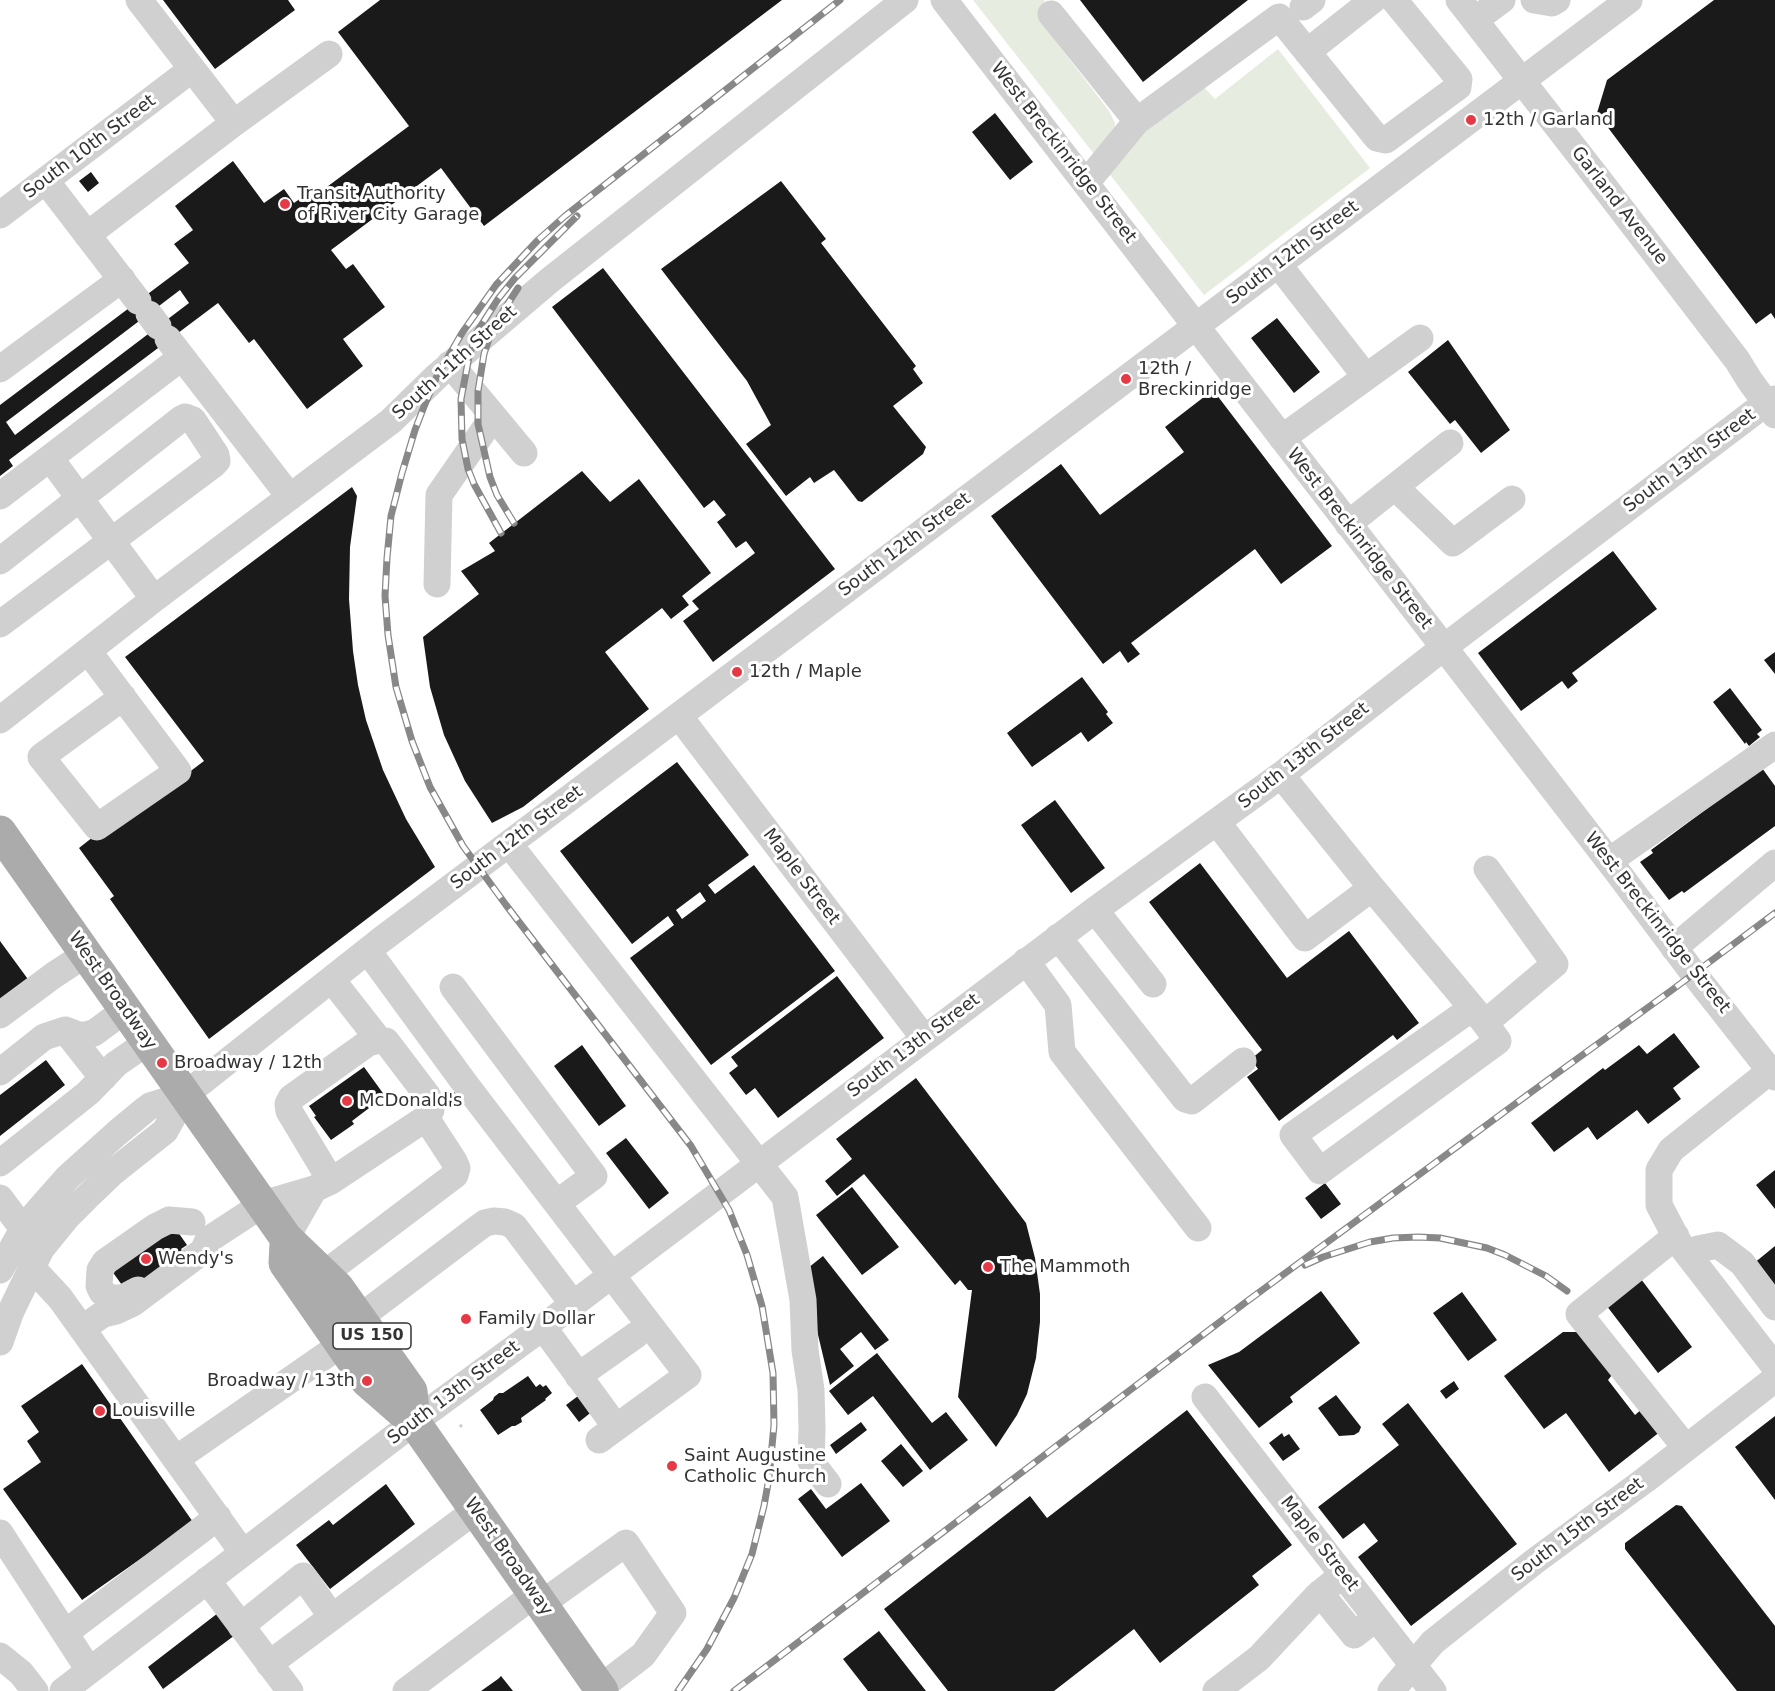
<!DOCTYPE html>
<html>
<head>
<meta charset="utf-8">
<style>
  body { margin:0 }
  canvas { display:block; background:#fff }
</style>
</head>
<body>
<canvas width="1775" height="1691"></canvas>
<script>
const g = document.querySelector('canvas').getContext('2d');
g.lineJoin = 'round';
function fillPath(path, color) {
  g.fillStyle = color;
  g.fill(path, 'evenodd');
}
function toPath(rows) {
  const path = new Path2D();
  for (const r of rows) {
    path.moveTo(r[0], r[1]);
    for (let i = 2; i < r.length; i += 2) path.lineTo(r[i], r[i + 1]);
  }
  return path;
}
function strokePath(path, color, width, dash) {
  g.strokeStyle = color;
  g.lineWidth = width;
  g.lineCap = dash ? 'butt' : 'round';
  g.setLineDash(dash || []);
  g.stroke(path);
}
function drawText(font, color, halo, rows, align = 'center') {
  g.font = font + ' "DejaVu Sans",sans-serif';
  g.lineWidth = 6;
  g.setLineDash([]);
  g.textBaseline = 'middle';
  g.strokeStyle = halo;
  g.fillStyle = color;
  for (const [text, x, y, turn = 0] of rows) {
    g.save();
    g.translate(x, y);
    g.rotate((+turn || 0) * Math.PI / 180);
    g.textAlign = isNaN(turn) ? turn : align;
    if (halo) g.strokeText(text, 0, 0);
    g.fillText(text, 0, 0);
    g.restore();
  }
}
fillPath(toPath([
  [973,0,1045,0,1043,5,1044,26,1109,111,1115,123,1115,127,1094,154],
  [1278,49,1370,168,1204,295,1108,172,1131,142,1202,85,1215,99]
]), '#e6ecdf');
fillPath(toPath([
  [163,0,288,0,295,10,215,69],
  [380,0,782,0,484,226,441,168,331,250,346,269,353,264,385,307,343,339,363,366,307,409,254,339,249,343,218,303,9,460,13,466,0,476,0,405,189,263,174,244,193,230,175,206,233,161,264,203,284,189,294,203,308,193,312,198,409,126,338,32],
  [180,290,189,303,15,435,6,422],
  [1080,0,1248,0,1143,82],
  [1714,0,1775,0,1775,319,1771,313,1756,324,1597,113,1607,80],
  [995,113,1033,162,1010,180,972,132],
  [91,172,99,183,88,192,79,181],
  [781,181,826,239,821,243,916,366,913,369,923,383,893,406,926,447,923,454,862,502,858,501,834,470,814,483,810,477,786,496,746,444,771,425,747,381,661,269],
  [603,268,835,569,713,662,683,621,699,609,692,601,755,553,746,541,736,548,717,522,726,515,714,500,704,508,552,307],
  [1277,318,1320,372,1294,393,1251,338],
  [1448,340,1510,430,1481,453,1455,420,1450,424,1408,372],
  [1213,390,1332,546,1281,584,1255,549,1131,643,1140,654,1128,663,1120,651,1103,664,991,516,1061,464,1100,515,1184,452,1165,427],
  [582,471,610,502,639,479,711,573,682,596,689,605,671,619,662,608,605,652,649,709,523,807,492,823,465,781,444,735,430,687,423,637,479,594,461,571,495,551,489,543],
  [352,487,357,496,350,547,349,599,353,651,358,685,366,720,383,770,406,819,435,867,209,1039,110,899,114,896,79,848,112,822,116,827,204,761,125,657],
  [1613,551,1657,609,1572,673,1578,681,1568,689,1562,681,1521,711,1478,653],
  [1775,652,1775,674,1764,660],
  [1082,677,1108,712,1106,714,1113,723,1088,742,1081,732,1032,767,1007,733],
  [1730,688,1762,730,1757,734,1760,737,1749,746,1746,742,1745,744,1713,702],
  [677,762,749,855,708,885,715,894,754,865,835,971,711,1065,630,958,674,925,668,916,632,944,560,851],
  [700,892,706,901,682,919,676,910],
  [1762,768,1775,786,1775,826,1684,893,1682,891,1669,900,1640,862,1653,853,1651,850],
  [1055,800,1105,868,1071,893,1021,825],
  [1200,863,1287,978,1349,931,1419,1023,1397,1040,1393,1035,1279,1121,1247,1077,1258,1069,1251,1059,1262,1050,1149,902],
  [0,941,30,982,0,1003],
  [837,976,884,1038,778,1118,755,1088,746,1095,729,1073,738,1066,731,1057],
  [1674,1033,1700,1067,1673,1088,1681,1099,1648,1124,1637,1110,1597,1140,1588,1127,1554,1152,1531,1123,1603,1068,1605,1070,1639,1045,1647,1054],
  [582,1045,626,1106,599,1126,554,1066],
  [46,1060,65,1085,0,1136,0,1095],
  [364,1067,385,1096,352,1121,354,1124,331,1140,314,1117,316,1116,309,1106],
  [916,1078,1026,1223,1035,1258,1040,1294,1040,1322,1036,1358,1027,1394,1017,1415,996,1447,958,1397,972,1290,968,1290,960,1280,955,1285,864,1174,837,1196,825,1181,852,1159,836,1139],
  [456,1091,461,1099,450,1107,444,1099],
  [626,1138,669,1193,649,1209,606,1153],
  [1775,1170,1775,1209,1756,1185],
  [1325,1183,1341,1204,1321,1219,1305,1198],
  [852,1187,899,1247,862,1275,816,1215],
  [173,1225,187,1245,181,1249,183,1252,127,1292,109,1267],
  [1775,1246,1775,1292,1753,1264],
  [823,1256,889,1340,875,1350,861,1332,840,1349,854,1366,830,1385,803,1272],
  [1638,1275,1692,1347,1658,1373,1603,1301],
  [1321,1291,1360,1343,1290,1397,1293,1402,1259,1428,1208,1365,1239,1352],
  [1462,1292,1497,1340,1468,1361,1433,1313],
  [1563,1332,1579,1332,1612,1375,1608,1380,1635,1415,1644,1407,1661,1431,1609,1472,1566,1413,1544,1429,1504,1376],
  [877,1353,932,1423,946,1412,968,1440,930,1470,873,1396,848,1415,829,1391],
  [82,1364,193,1522,82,1600,3,1489,41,1462,27,1441,39,1432,21,1406],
  [528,1376,536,1387,540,1384,543,1387,546,1385,552,1393,545,1399,546,1400,521,1418,522,1422,515,1426,512,1426,498,1435,480,1410,493,1400,494,1397,499,1393,503,1393],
  [1454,1381,1459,1389,1446,1399,1440,1391],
  [582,1393,594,1410,579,1422,566,1405],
  [1336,1395,1361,1427,1359,1432,1354,1435,1339,1436,1318,1408],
  [1408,1403,1517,1544,1411,1626,1358,1557,1378,1541,1364,1523,1343,1539,1318,1507,1399,1445,1382,1424],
  [1187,1410,1292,1545,1252,1576,1259,1585,1160,1663,1134,1629,1054,1691,948,1691,884,1609,1030,1496,1047,1518],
  [1775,1416,1775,1500,1735,1447],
  [861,1422,867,1430,836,1454,830,1445],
  [1282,1433,1284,1437,1289,1434,1300,1449,1283,1461,1269,1443],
  [901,1444,923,1471,903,1487,881,1461],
  [861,1483,890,1521,842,1557,798,1499,811,1489,826,1509],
  [386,1484,415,1524,330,1589,296,1545,329,1520,333,1525],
  [1676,1505,1682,1506,1775,1626,1775,1691,1737,1691,1625,1549,1625,1543],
  [218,1613,235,1635,163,1689,148,1667],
  [879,1631,926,1691,868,1691,843,1659],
  [501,1676,513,1691,481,1691,498,1679]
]), '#1a1a1a');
strokePath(toPath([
  [460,1427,463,1423]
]), '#cdcdcd', 3, [3, 3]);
strokePath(toPath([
  [139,0,234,123],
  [944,0,1616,870,1694,974,1775,1077],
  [1459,0,1599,180,1737,360,1750,381,1775,415],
  [1534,0,1552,3,1557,0],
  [1303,7,1312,0],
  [1051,14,1137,121],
  [1475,20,1502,0],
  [1307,52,1373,0],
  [46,181,138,301],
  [1086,183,1137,121,1279,17,1377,138,1386,140,1458,87,1459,79,1394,0],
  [0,215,192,69],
  [87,235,234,123,329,54],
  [1278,264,1366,377],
  [149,314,158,326],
  [168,339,290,497],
  [450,364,524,453],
  [0,369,122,279],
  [1282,438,1420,338],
  [50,458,154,599],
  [1395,487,1453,543,1512,499],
  [0,496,182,357],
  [1348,524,1450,443],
  [0,561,181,419,185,417,193,420,216,455,217,461,213,465,0,624],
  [437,584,439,495,493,417],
  [88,651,178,771,97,827,41,757,123,697],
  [679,716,924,1038],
  [0,720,154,599,391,421,437,376,550,280,905,0],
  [1217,822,1305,938,1372,888,1281,775],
  [509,844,785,1197,803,1300,805,1350,811,1390,812,1429,811,1462,828,1484],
  [1609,861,1775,745],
  [1372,888,1485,1023,1498,1041,1320,1171,1293,1135,1472,1008],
  [1095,910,1153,984],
  [1058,937,1185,1099,1192,1101,1243,1061],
  [1674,948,1775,863],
  [368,951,466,1085,688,1375,599,1440],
  [1026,961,1058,1005,1062,1052,1198,1228],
  [332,980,379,1040],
  [453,987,594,1176,557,1203],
  [0,1015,54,975,86,954],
  [1485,1023,1555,964,1487,869],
  [65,1030,103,1078],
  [1770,1071,1671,1150,1659,1170,1659,1205,1679,1243,1775,1367],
  [0,1072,44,1037,65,1030,81,1036,94,1033,125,1010],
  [0,1163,88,1093,116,1064,148,1042],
  [0,1198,23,1229],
  [1676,1236,1579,1314,1686,1448],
  [286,1238,314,1189],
  [1690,1256,1698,1249,1718,1245,1742,1263,1775,1307],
  [33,1269,60,1298,243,1553],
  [0,1270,23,1229,38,1211,68,1177,117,1133,146,1109,150,1106,185,1095,381,940,1629,0],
  [324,1274,455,1175,457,1168,454,1161,426,1118],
  [138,1290,123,1298,110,1298,102,1292,99,1286,100,1270,105,1262,155,1227,169,1220,192,1222],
  [359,1318,478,1228,485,1223,494,1221,505,1222,514,1226,573,1304],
  [543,1327,616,1427],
  [82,1329,103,1314,116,1311,133,1303,203,1251,208,1240,263,1204,314,1189,331,1181,426,1118,431,1110,430,1101,427,1095,386,1041,379,1040,368,1043,291,1098,288,1104,289,1111,331,1181],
  [0,1342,11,1311,41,1249,67,1217,89,1195,112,1173,165,1131,185,1095],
  [578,1376,636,1335],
  [1205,1397,1433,1691],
  [176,1459,342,1344],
  [0,1533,89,1670],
  [207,1580,290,1691],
  [1320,1593,1354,1635,1376,1618],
  [541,1604,626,1543,673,1613,643,1655,600,1688],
  [241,1626,303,1576,332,1617],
  [65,1633,218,1517],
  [0,1656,21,1673,35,1691],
  [269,1664,476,1510],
  [63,1691,414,1422,543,1327,1095,910,1281,775,1443,648,1766,403,1775,399],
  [406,1691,535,1594],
  [1216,1691,1259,1658,1317,1596,1342,1575],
  [1391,1691,1433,1642,1535,1561,1645,1480,1775,1379]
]), '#d0d0d0', 27);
strokePath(toPath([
  [0,832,286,1238,338,1288,411,1391,414,1422],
  [286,1244,285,1263,367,1381,414,1422,602,1691]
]), '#ababab', 33);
const rail = toPath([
  [514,523,497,495,490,477,478,424,478,391,484,354,493,327,518,288],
  [501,533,474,484,468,469,462,439,461,399,469,357,477,332,498,299,515,278,577,216],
  [1305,1265,1323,1257,1370,1242,1393,1238,1418,1237,1440,1238,1487,1248,1505,1255,1546,1276,1567,1291],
  [678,1691,707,1649,734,1598,752,1554,764,1506,769,1478,774,1425,773,1373,762,1306,747,1255,729,1210,691,1146,506,905,463,846,430,787,412,741,396,687,388,635,385,596,387,558,391,516,402,473,415,430,425,404,437,376,462,333,496,285,538,240,565,216,840,0],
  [734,1691,1246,1302,1530,1093,1672,990,1775,913]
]);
strokePath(rail, '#888', 7);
strokePath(rail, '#fff', 4.5, [14]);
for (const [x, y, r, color] of [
  [1471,120,6,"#e63946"],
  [285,204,6,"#e63946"],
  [1126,379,6,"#e63946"],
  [737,672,6,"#e63946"],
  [162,1063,6,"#e63946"],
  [347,1101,6,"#e63946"],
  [146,1259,6,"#e63946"],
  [988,1267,6,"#e63946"],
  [466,1319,6,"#e63946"],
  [367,1381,6,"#e63946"],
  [100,1411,6,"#e63946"],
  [672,1466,6,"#e63946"]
]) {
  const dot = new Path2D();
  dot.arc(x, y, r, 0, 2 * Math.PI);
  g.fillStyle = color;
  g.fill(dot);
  strokePath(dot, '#fff', 2);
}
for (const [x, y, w] of [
  [372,1336,78]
]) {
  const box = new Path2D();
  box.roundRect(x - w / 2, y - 13, w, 26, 4.5);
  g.fillStyle = '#fff';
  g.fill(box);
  strokePath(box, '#333', 1.5);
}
drawText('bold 16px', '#333', null, [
  ["US 150",372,1336]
]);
drawText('18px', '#333', '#fff', [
  ["12th / Garland",1483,120],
  ["Transit Authority",297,194],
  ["of River City Garage",297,215],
  ["12th /",1138,369],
  ["Breckinridge",1138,390],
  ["12th / Maple",749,672],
  ["Broadway / 12th",174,1063],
  ["McDonald's",359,1101],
  ["Wendy's",158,1259],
  ["The Mammoth",1000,1267],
  ["Family Dollar",478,1319],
  ["Broadway / 13th",355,1381,"right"],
  ["Louisville",112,1411],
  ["Saint Augustine",684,1456],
  ["Catholic Church",684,1477]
], 'left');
drawText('18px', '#333', '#fff', [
  ["South 10th Street",90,147,-37],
  ["West Breckinridge Street",1063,153,52],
  ["Garland Avenue",1619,206,52],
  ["South 12th Street",1293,253,-37],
  ["South 11th Street",455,363,-42],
  ["South 13th Street",1690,461,-37],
  ["West Breckinridge Street",1359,539,52],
  ["South 12th Street",905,545,-37],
  ["South 13th Street",1304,756,-38],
  ["South 12th Street",517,838,-37],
  ["Maple Street",801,877,53],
  ["West Breckinridge Street",1657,923,52],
  ["West Broadway",112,991,55],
  ["South 13th Street",914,1046,-37],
  ["South 13th Street",454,1393,-37],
  ["South 15th Street",1578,1530,-37],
  ["Maple Street",1319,1544,52],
  ["West Broadway",508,1557,55]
]);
</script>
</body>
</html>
